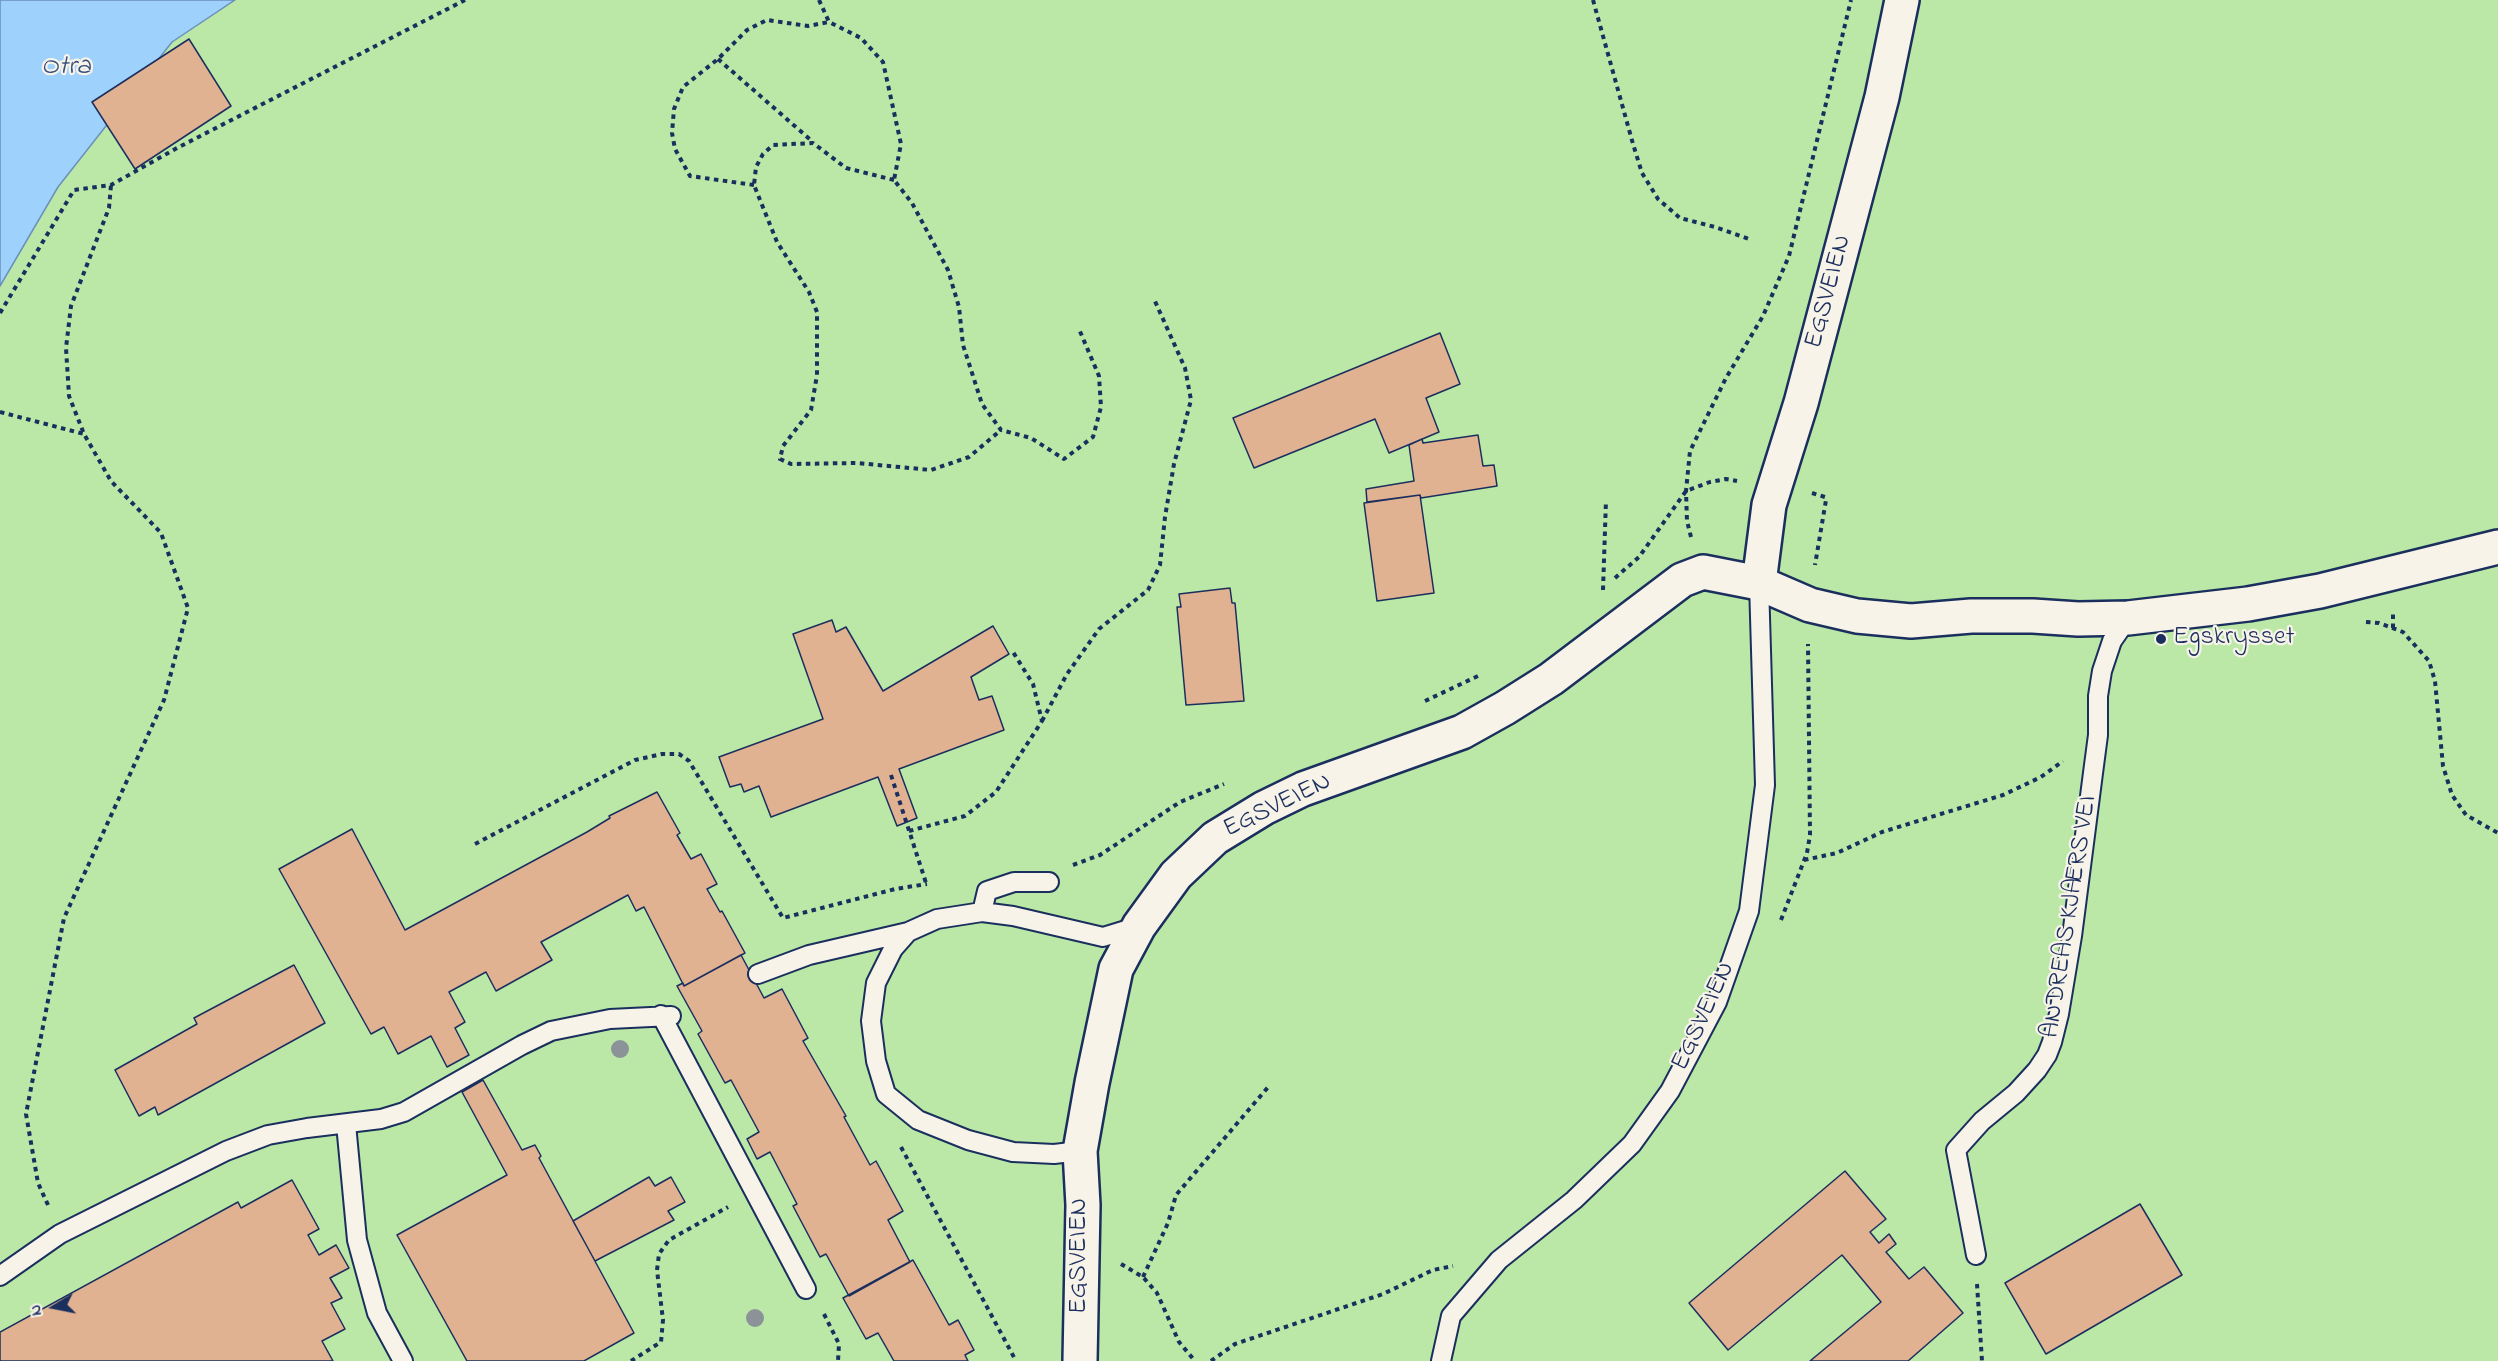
<!DOCTYPE html>
<html>
<head>
<meta charset="utf-8">
<style>
  body { margin:0 }
  #map { position:relative; width:2498px; height:1361px; overflow:hidden; background:#f0e0ce; font-family:"Indie Flower",sans-serif }
  canvas { display:block }
  .north { position:absolute; left:24px; top:1277px; width:60px; height:60px; -webkit-text-stroke:4px #f7f3e8; paint-order:stroke; rotate:260deg; font-size:16px; font-weight:700; line-height:24px; text-align:center; color:#1b2f5e }
  .north::after { content:''; display:block; margin:auto; width:21px; height:27px; background:#1b2f5e; clip-path:polygon(50% 0,100% 100%,50% 72%,0 100%) }
</style>
</head>
<body>
<div id="map">
<canvas width="2498" height="1361"></canvas>
<div class="north">N</div>
</div>
<script>
const g = document.querySelector('canvas').getContext('2d');
g.lineJoin = 'round';
function fillPath(path, color) {
  g.fillStyle = color;
  g.fill(path, 'evenodd');
}
function toPath(rows) {
  const path = new Path2D();
  for (const r of rows) {
    path.moveTo(r[0], r[1]);
    for (let i = 2; i < r.length; i += 2) path.lineTo(r[i], r[i + 1]);
  }
  return path;
}
function strokePath(path, color, width, dash) {
  g.strokeStyle = color;
  g.lineWidth = width;
  g.lineCap = dash ? 'butt' : 'round';
  g.setLineDash(dash || []);
  g.stroke(path);
}
function drawText(font, color, halo, rows, align = 'center') {
  g.font = font + ' "Indie Flower",sans-serif';
  g.lineWidth = 4.5;
  g.setLineDash([]);
  g.textBaseline = 'middle';
  g.strokeStyle = halo;
  g.fillStyle = color;
  for (const [text, x, y, turn = 0] of rows) {
    g.save();
    g.translate(x, y);
    g.rotate((+turn || 0) * Math.PI / 180);
    g.textAlign = isNaN(turn) ? turn : align;
    if (halo) g.strokeText(text, 0, 0);
    g.fillText(text, 0, 0);
    g.restore();
  }
}
fillPath(toPath([
  [0,0,2498,0,2498,1361,0,1361]
]), '#bbe8a6');
const water = toPath([
  [0,0,235,0,172,42,58,187,0,286,0,0]
]);
fillPath(water, '#9ed1fb');
strokePath(water, '#6a90bc', 1.5);
const building = toPath([
  [189,39,231,106,135,169,92,102,189,39],
  [1440,333,1460,384,1426,398,1439,432,1389,453,1375,419,1254,468,1233,418,1440,333],
  [1478,435,1483,466,1494,465,1497,486,1421,498,1420,495,1367,502,1366,489,1414,481,1409,445,1422,439,1423,443,1478,435],
  [1420,495,1434,593,1377,601,1364,503,1420,495],
  [1230,588,1232,603,1235,603,1244,701,1186,705,1177,607,1181,607,1179,594,1230,588],
  [832,620,836,632,846,627,883,691,993,626,1009,654,971,677,979,700,992,696,1004,730,899,769,917,818,897,826,878,777,771,817,759,786,744,792,741,784,730,787,719,757,823,719,793,634,832,620],
  [657,792,680,833,677,835,691,859,701,854,717,884,707,889,720,912,722,911,745,953,684,986,644,907,636,911,628,895,541,942,552,960,496,991,486,972,449,992,465,1022,455,1028,469,1055,447,1067,431,1036,398,1054,384,1027,371,1034,279,869,352,829,405,930,587,832,610,818,609,816,657,792],
  [741,955,764,998,782,989,808,1038,803,1041,846,1116,844,1117,870,1165,876,1161,903,1211,888,1220,910,1262,849,1296,826,1254,820,1257,793,1206,797,1204,770,1152,757,1159,747,1139,759,1132,731,1080,725,1083,698,1034,702,1031,677,986,683,983,684,986,741,955],
  [294,965,325,1023,158,1115,155,1107,139,1116,115,1070,197,1024,194,1018,294,965],
  [483,1080,522,1150,535,1145,541,1156,539,1158,634,1333,584,1361,467,1361,397,1235,507,1175,462,1092,483,1080],
  [1845,1171,1886,1219,1870,1232,1879,1243,1889,1234,1896,1244,1886,1252,1909,1279,1924,1267,1963,1313,1908,1361,1810,1361,1881,1302,1842,1255,1728,1350,1689,1303,1845,1171],
  [649,1177,655,1186,671,1177,685,1202,668,1211,674,1220,595,1261,573,1221,649,1177],
  [292,1180,319,1229,308,1235,319,1255,336,1245,349,1268,330,1278,342,1298,331,1303,345,1329,322,1341,333,1361,0,1361,0,1332,238,1202,241,1208,292,1180],
  [2140,1204,2182,1275,2046,1354,2005,1283,2140,1204],
  [913,1260,949,1325,958,1320,974,1350,965,1355,968,1361,894,1361,878,1333,866,1339,843,1298,913,1260]
]);
fillPath(building, '#e1b292');
strokePath(building, '#1b2f5e', 1.5);
const service = toPath([
  [982,912,987,891,1014,882,1049,882],
  [758,974,809,955,908,932],
  [661,1015,806,1289],
  [346,1124,357,1240,377,1313,403,1361],
  [1080,1151,1054,1154,1013,1152,968,1140,918,1120,886,1094,876,1061,871,1021,876,983,893,949,908,932,937,919,982,912,1013,916,1103,937,1139,926],
  [1976,1255,1956,1150,1982,1121,2016,1093,2037,1070,2047,1055,2052,1042,2059,1014,2072,936,2093,773,2098,735,2098,696,2102,671,2112,641,2128,618],
  [0,1276,60,1234,226,1151,268,1135,307,1128,381,1119,404,1112,522,1045,551,1031,610,1019,671,1016],
  [1441,1361,1451,1316,1499,1260,1574,1200,1632,1144,1670,1091,1717,1002,1749,911,1765,785,1759,583]
]);
const minor = toPath([
  [1080,1361,1083,1205,1080,1151,1092,1083,1116,969,1139,926,1176,875,1215,838,1264,808,1303,789,1462,732,1505,708,1551,679,1682,580,1703,572,1759,583]
]);
const tertiary = toPath([
  [1902,0,1882,97,1801,403,1769,505,1759,583,1810,605,1857,616,1911,621,1971,616,2033,616,2078,619,2128,618,2248,604,2320,591,2498,547]
]);
strokePath(service, '#1b2f5e', 22);
strokePath(minor, '#1b2f5e', 38);
strokePath(tertiary, '#1b2f5e', 38);
strokePath(toPath([
  [819,0,829,22,861,38,883,62,901,144,894,180,912,203,948,270,959,307,963,345,982,404,1001,430,1031,438,1064,459,1093,437,1101,407,1099,376,1079,329],
  [1593,0,1633,144,1642,173,1658,199,1680,218,1715,227,1752,240],
  [718,59,813,142],
  [894,180,846,168,813,143,773,145,763,154,756,167,754,185,777,242,809,292,817,312,817,375,811,410,783,446,780,459,791,464,857,463,931,470,969,457,1001,430],
  [754,185,690,176,675,149,672,133,674,109,683,87,718,59,747,30,767,20,808,26,829,22],
  [0,313,74,190,111,185,177,148,465,0],
  [0,412,84,434],
  [1812,493,1825,497,1826,500,1815,565],
  [1691,537,1687,521,1686,491,1690,451,1726,378,1763,316,1789,256,1851,0],
  [1615,578,1639,557,1686,491,1710,482,1726,479,1737,481],
  [1603,590,1606,500],
  [2366,622,2379,623,2403,632,2429,661,2435,681,2443,766,2452,795,2466,815,2498,833],
  [2393,628,2393,613],
  [1425,701,1478,676],
  [1042,721,1067,674,1099,629,1148,590,1160,565,1165,517,1174,464,1191,400,1185,368,1154,299],
  [891,775,927,886],
  [909,831,965,816,996,792,1042,721,1033,684,1013,652],
  [475,844,635,760,662,754,679,754,689,761,783,918,895,889,927,884],
  [1804,860,1837,853,1882,832,2003,795,2041,777,2063,761],
  [1073,865,1100,855,1180,802,1224,784],
  [1781,920,1807,853,1810,835,1808,644],
  [901,1147,1016,1361],
  [48,1205,38,1183,26,1114,64,918,164,700,188,608,161,533,111,481,84,434,69,396,66,348,71,306,109,208,111,185],
  [1121,1264,1143,1277,1157,1293,1179,1342,1195,1361],
  [1143,1277,1168,1223,1176,1195,1269,1086],
  [1977,1284,1982,1361],
  [824,1314,839,1344,838,1361],
  [631,1361,661,1342,663,1320,657,1270,659,1254,669,1240,728,1207],
  [1211,1361,1235,1344,1383,1294,1433,1270,1453,1266]
]), '#1b2f5e', 4, [4.5, 4.5]);
strokePath(service, '#f7f3e8', 18);
strokePath(minor, '#f7f3e8', 33);
strokePath(tertiary, '#f7f3e8', 33);
g.fillStyle = '#8c9398';
for (const [x, y] of [
  [620,1049],
  [755,1318]
]) {
  g.beginPath();
  g.arc(x, y, 9, 0, 2 * Math.PI);
  g.fill();
}
for (const [x, y, r, color] of [
  [2161,639,6,"#1b2f5e"]
]) {
  const dot = new Path2D();
  dot.arc(x, y, r, 0, 2 * Math.PI);
  g.fillStyle = color;
  g.fill(dot);
  strokePath(dot, '#f7f3e8', 2);
}
drawText('26px', '#1b2f5e', '#f7f3e8', [
  ["EGSVEIEN",1830,292,-75],
  ["EGSVEIEN",1278,807,-26],
  ["ANDREAS KJÆRS VEI",2071,917,-81],
  ["EGSVEIEN",1705,1017,-65],
  ["EGSVEIEN",1081,1256,-90]
]);
drawText('26px', '#1b2f5e', '#f7f3e8', [
  ["Egskrysset",2173,639]
], 'left');
drawText('italic 27px', '#354f7d', '#f7f3e8', [
  ["Otra",66,69]
]);
</script>
</body>
</html>
